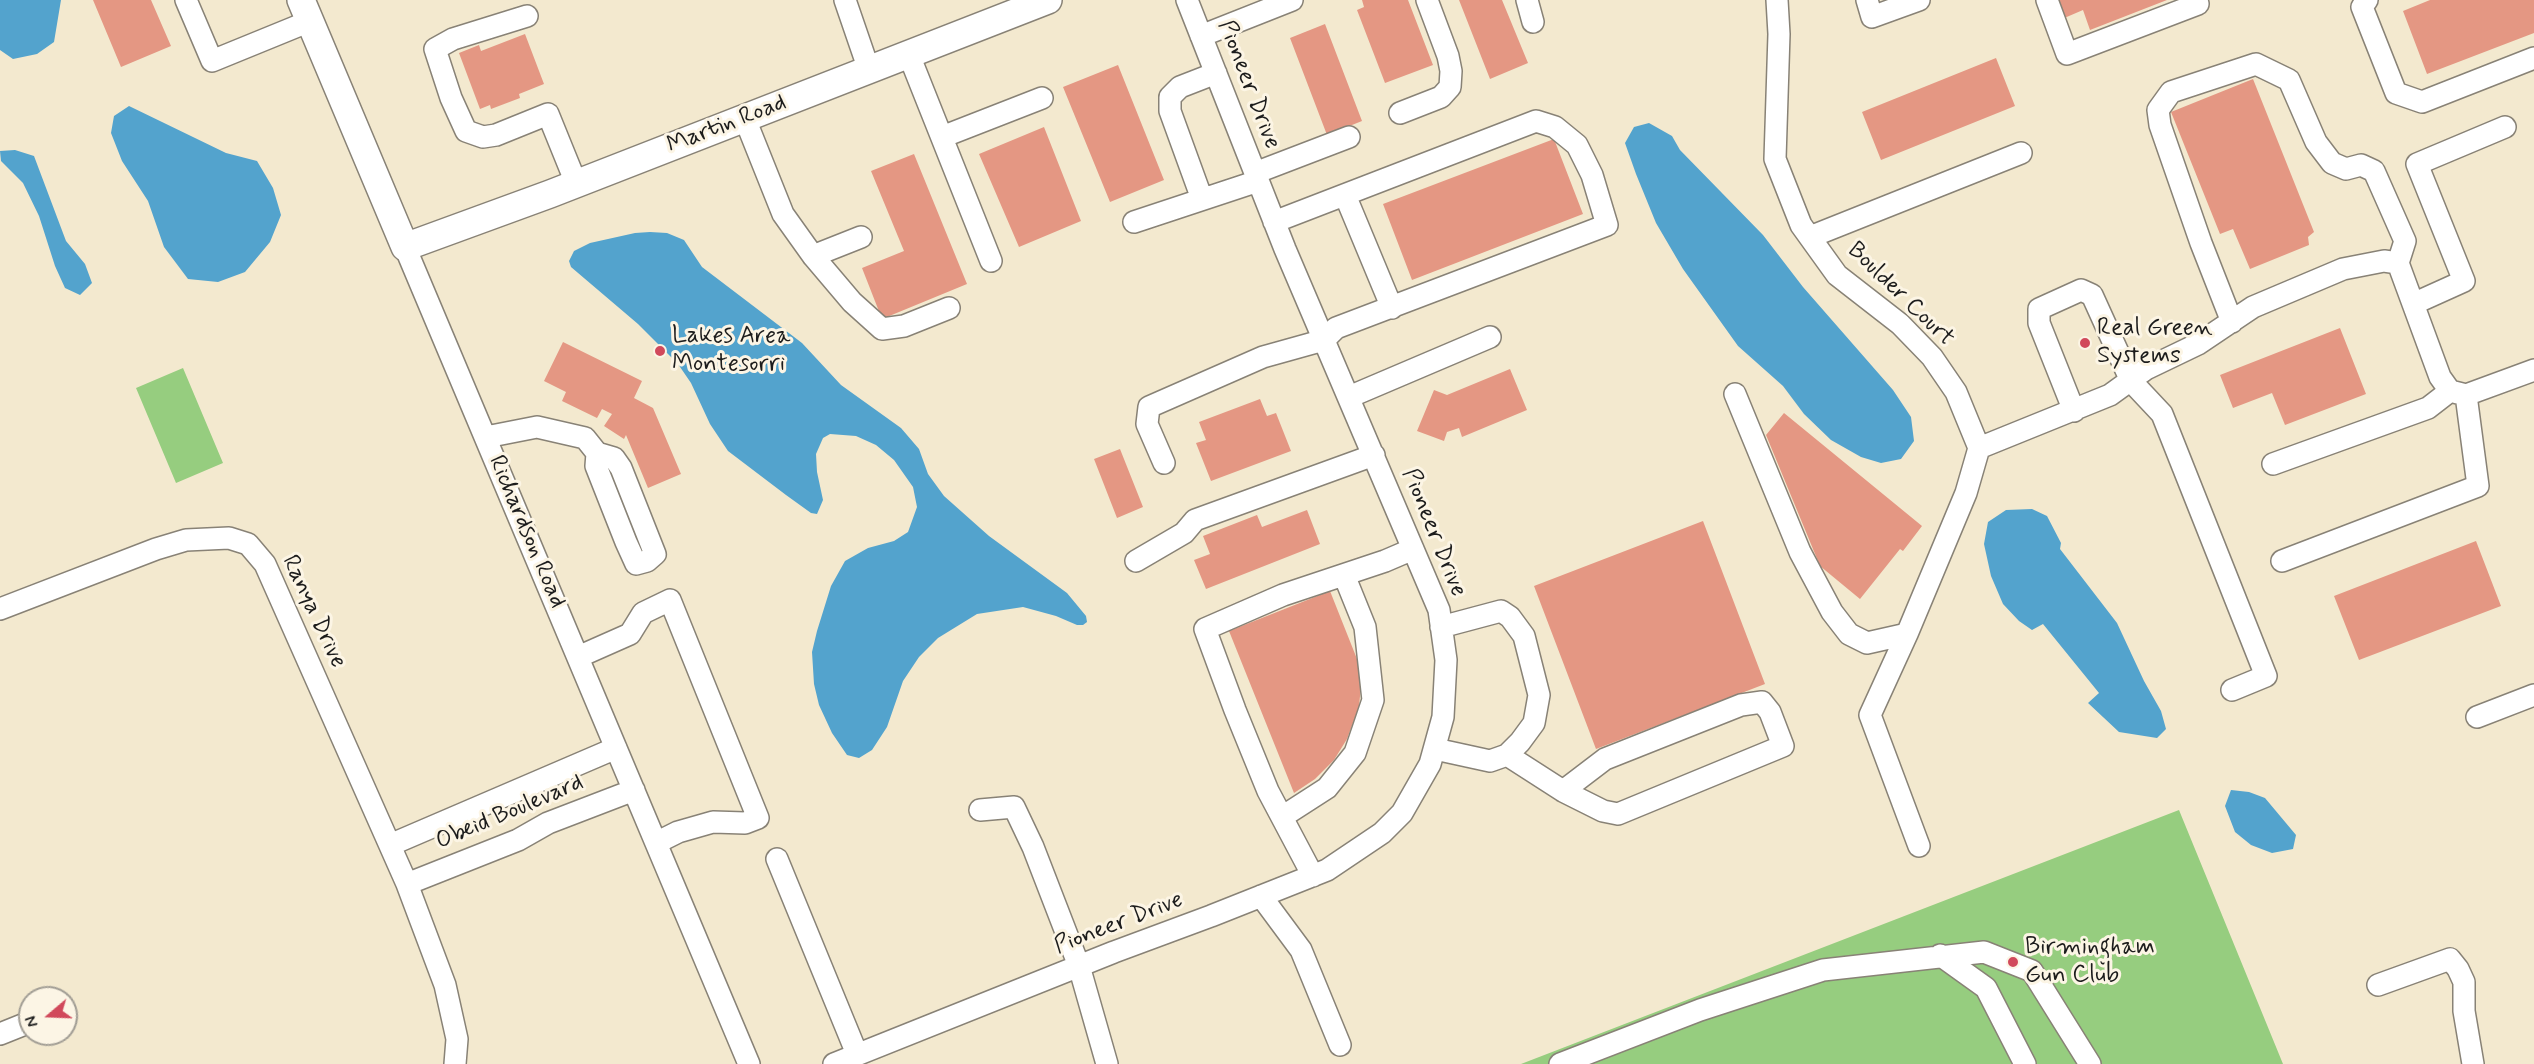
<!DOCTYPE html>
<html>
<head>
<meta charset="utf-8">
<style>
  body { margin:0 }
  #map { position:relative; width:2534px; height:1064px; overflow:hidden; background:#f3e9cf; font-family:Mynerve,sans-serif }
  canvas { display:block }
  .north { position:absolute; left:18px; top:986px; width:60px; height:60px; box-sizing:border-box; background:#fcf5e5; border:2px solid #a29e95; border-radius:50%; rotate:251deg; font-size:16px; font-weight:700; line-height:24px; text-align:center; color:#1c1c1c }
  .north::after { content:''; display:block; margin:auto; width:21px; height:27px; background:#d1495b; clip-path:polygon(50% 0,100% 100%,50% 72%,0 100%) }
</style>
</head>
<body>
<div id="map">
<canvas width="2534" height="1064"></canvas>
<div class="north">N</div>
</div>
<script>
const g = document.querySelector('canvas').getContext('2d');
g.lineJoin = 'round';
function fillPath(path, color) {
  g.fillStyle = color;
  g.fill(path, 'evenodd');
}
function toPath(rows) {
  const path = new Path2D();
  for (const r of rows) {
    path.moveTo(r[0], r[1]);
    for (let i = 2; i < r.length; i += 2) path.lineTo(r[i], r[i + 1]);
  }
  return path;
}
function strokePath(path, color, width, dash) {
  g.strokeStyle = color;
  g.lineWidth = width;
  g.lineCap = dash ? 'butt' : 'round';
  g.setLineDash(dash || []);
  g.stroke(path);
}
function drawText(font, color, halo, rows, align = 'center') {
  g.font = font + ' Mynerve,sans-serif';
  g.lineWidth = 6;
  g.setLineDash([]);
  g.textBaseline = 'middle';
  g.strokeStyle = halo;
  g.fillStyle = color;
  for (const [text, x, y, turn = 0] of rows) {
    g.save();
    g.translate(x, y);
    g.rotate((+turn || 0) * Math.PI / 180);
    g.textAlign = isNaN(turn) ? turn : align;
    if (halo) g.strokeText(text, 0, 0);
    g.fillText(text, 0, 0);
    g.restore();
  }
}
fillPath(toPath([
  [183,368,223,463,176,483,136,388],
  [2179,810,2283,1064,1521,1064]
]), '#96cd7f');
fillPath(toPath([
  [0,0,61,0,54,42,37,54,13,59,0,50],
  [129,106,226,153,257,161,273,188,281,215,270,242,245,272,218,282,188,279,164,247,148,201,122,161,111,133,114,116],
  [1649,123,1672,136,1680,150,1763,235,1803,287,1893,390,1911,417,1914,441,1901,459,1881,463,1861,457,1831,440,1804,414,1783,386,1738,346,1683,269,1656,223,1636,174,1625,143,1634,127],
  [15,150,34,156,66,241,85,264,92,283,80,295,65,288,55,266,39,216,23,183,1,161,0,151],
  [650,232,667,233,684,240,702,267,802,343,841,385,901,428,919,449,928,474,944,496,989,536,1067,593,1086,616,1087,622,1083,625,1077,625,1056,616,1023,607,977,614,938,638,919,657,903,681,887,727,872,750,859,758,847,755,832,733,819,705,814,684,812,652,817,631,831,586,845,561,868,548,894,541,908,532,917,507,913,487,894,460,876,445,856,436,830,434,823,438,816,454,817,472,823,500,817,514,811,513,786,495,728,451,710,424,691,383,678,364,638,324,571,267,569,261,574,251,590,243,635,233],
  [2032,509,2047,516,2061,543,2060,549,2117,623,2144,681,2161,711,2166,729,2157,738,2119,732,2088,703,2099,693,2043,624,2032,630,2019,621,2003,604,1991,576,1984,544,1988,522,2006,510],
  [2231,790,2249,792,2265,798,2296,835,2293,849,2272,853,2251,845,2235,832,2225,806]
]), '#53a3cd');
fillPath(toPath([
  [93,0,151,0,171,46,121,67],
  [1362,0,1408,0,1433,65,1385,83,1357,10,1364,7],
  [1459,0,1502,0,1528,63,1490,79],
  [2055,0,2167,0,2090,30,2083,10,2062,19],
  [2430,0,2534,0,2534,33,2427,74,2403,11],
  [1325,24,1362,121,1327,135,1290,38],
  [525,34,544,84,519,94,520,98,491,109,490,105,480,109,459,53,479,45,481,51],
  [1996,58,2015,106,1881,160,1862,112],
  [1118,65,1164,180,1110,202,1063,87],
  [2253,79,2314,232,2308,237,2309,245,2250,269,2233,229,2220,234,2171,112],
  [1044,127,1081,221,1019,247,979,154],
  [1554,139,1583,214,1412,280,1383,204],
  [914,154,967,284,882,319,862,268,904,251,871,171],
  [2340,328,2366,394,2285,425,2272,393,2233,408,2220,375],
  [563,342,642,381,634,398,653,408,681,474,648,488,626,435,624,439,604,426,612,414,602,409,597,418,562,401,566,392,544,381],
  [1510,369,1527,410,1462,437,1459,428,1447,432,1444,441,1417,431,1434,390,1447,395],
  [1260,399,1267,416,1276,413,1291,451,1211,481,1196,443,1206,440,1199,422],
  [1784,413,1922,526,1903,551,1900,549,1860,599,1820,566,1766,435],
  [1120,449,1143,507,1117,518,1094,459],
  [1307,510,1320,544,1206,589,1194,560,1210,554,1203,536,1257,515,1262,527],
  [1703,521,1765,684,1596,749,1534,586],
  [2476,541,2501,606,2359,660,2334,596],
  [1330,591,1357,659,1361,685,1359,707,1347,739,1334,760,1315,779,1294,793,1229,631]
]), '#e49783');
const minor = toPath([
  [186,0,212,61,310,21],
  [845,0,869,70],
  [1527,0,1533,22],
  [1777,0,1779,34,1775,159,1801,225,1837,275,1900,324,1932,357,1956,392,1979,448,1966,493,1907,634,1870,715,1919,846],
  [1867,0,1872,17,1919,0],
  [2047,0,2067,54,2198,4,2197,0],
  [2367,0,2362,7,2396,93,2422,102,2534,58],
  [527,16,453,39,435,49,451,98,466,131,483,137,496,135,548,114,576,183],
  [1201,36,1292,0],
  [909,55,991,261],
  [1400,113,1441,97,1450,87,1451,71,1448,56,1427,0],
  [745,119,783,214,813,256,852,302,882,329,904,326,949,308],
  [942,137,1042,98],
  [1255,173,1349,137],
  [1345,195,1392,308],
  [1202,199,1170,111,1170,97,1180,87,1216,73],
  [1134,222,1258,181],
  [1810,237,2021,153],
  [405,247,749,1064],
  [813,256,861,237],
  [2398,263,2440,377,2450,391,2466,395,2534,370],
  [2413,304,2464,281,2417,164,2505,127],
  [2232,322,2201,243,2160,125,2158,110,2171,92,2256,64,2289,80,2316,142,2332,163,2346,169,2361,165,2374,171,2405,241,2398,263],
  [1735,394,1800,552,1832,612,1849,634,1867,643,1907,634],
  [1349,397,1490,337],
  [2074,411,2039,323,2039,309,2081,290,2092,295,2131,381,2162,414,2266,676,2232,690],
  [486,437,537,427,585,438,597,453,614,458,621,468,655,554,647,561,636,564,626,542,596,466,597,453],
  [1979,448,2110,395,2146,369,2198,344,2253,307,2343,269,2384,261,2398,263],
  [1164,463,1147,424,1149,407,1263,357,1324,340,1336,328,1607,225,1592,175,1577,145,1555,127,1536,121,1274,222],
  [2273,464,2428,408,2450,391],
  [1136,561,1184,533,1195,520,1374,455],
  [2282,561,2478,486,2466,395],
  [0,609,156,549,186,540,229,538,248,544,265,564,407,884,445,985,457,1039,455,1064],
  [578,657,630,634,643,613,670,600,758,818,745,823,713,822,678,832,656,843],
  [2477,717,2534,695],
  [1435,749,1490,761,1507,755,1520,742,1534,723,1539,695,1524,636,1510,617,1501,611,1441,627],
  [1507,755,1563,791,1603,811,1618,814,1783,746,1770,712,1762,702,1741,705,1605,759,1563,791],
  [980,810,1014,807,1033,847,1079,966,1107,1064],
  [1282,817,1327,788,1355,753,1373,700,1365,627,1344,575],
  [390,845,616,748],
  [777,859,857,1054],
  [1313,876,1268,791,1235,710,1205,629,1283,595,1385,561,1413,549],
  [407,884,518,840,548,823,634,790],
  [1261,896,1301,950,1340,1045],
  [1940,955,1986,988,2025,1064],
  [2378,985,2450,959,2458,969,2464,982,2464,1011,2473,1064],
  [0,1034,25,1024],
  [834,1064,1114,952,1211,916,1327,870,1382,833,1402,813,1430,764,1443,717,1446,660,1439,610,1285,249,1187,0],
  [1560,1064,1700,1010,1823,970,1984,952,2032,971,2090,1064]
]);
const major = toPath([
  [301,0,405,247,550,194,1048,0]
]);
strokePath(minor, '#888276', 24);
strokePath(major, '#888276', 30);
strokePath(minor, '#fff', 21);
strokePath(major, '#fff', 27);
for (const [x, y, r, color] of [
  [2085,343,6,"#d1495b"],
  [660,351,6,"#d1495b"],
  [2013,962,6,"#d1495b"]
]) {
  const dot = new Path2D();
  dot.arc(x, y, r, 0, 2 * Math.PI);
  g.fillStyle = color;
  g.fill(dot);
  strokePath(dot, '#fcf5e5', 2);
}
drawText('24px', '#1c1c1c', '#fcf5e5', [
  ["Pioneer Drive",1248,85,69],
  ["Martin Road",727,125,-21],
  ["Boulder Court",1900,295,44],
  ["Richardson Road",526,532,67],
  ["Pioneer Drive",1433,533,68],
  ["Ranya Drive",313,612,65],
  ["Obeid Boulevard",510,813,-23],
  ["Pioneer Drive",1119,924,-21]
]);
drawText('24px', '#1c1c1c', '#fcf5e5', [
  ["Real Green",2097,329],
  ["Systems",2097,357],
  ["Lakes Area",672,337],
  ["Montesorri",672,365],
  ["Birmingham",2025,948],
  ["Gun Club",2025,976]
], 'left');
</script>
</body>
</html>
